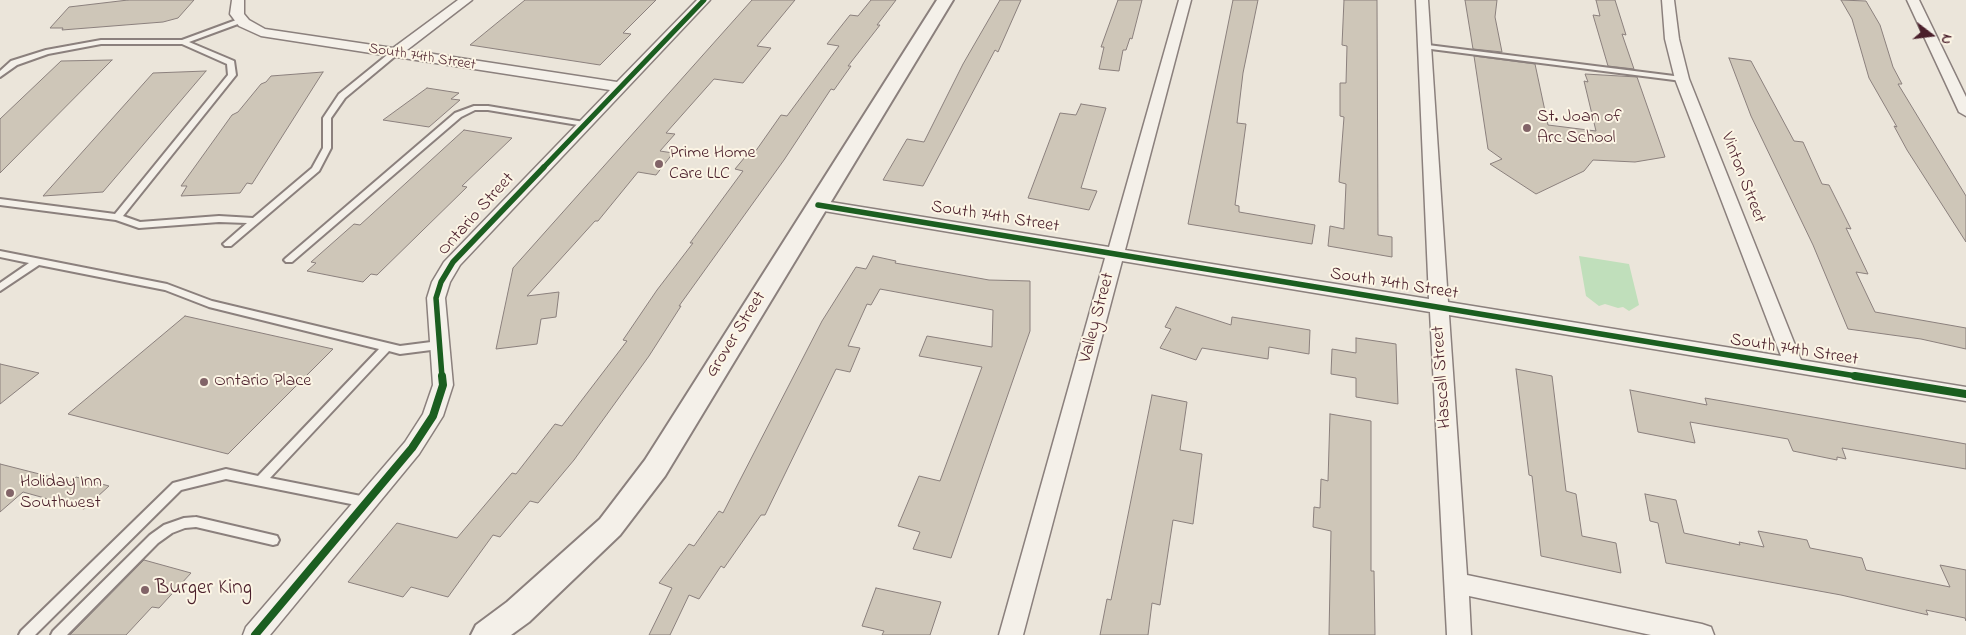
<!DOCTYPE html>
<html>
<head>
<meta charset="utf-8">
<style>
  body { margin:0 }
  #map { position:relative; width:1966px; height:635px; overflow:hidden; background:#ebe5da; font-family:"Indie Flower",sans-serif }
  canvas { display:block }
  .north { position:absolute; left:1906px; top:10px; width:50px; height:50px; -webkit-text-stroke:4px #fcf5e5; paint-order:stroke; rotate:105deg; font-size:14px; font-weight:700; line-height:20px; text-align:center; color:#4a1f2b }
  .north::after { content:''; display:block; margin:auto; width:18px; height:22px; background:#4a1f2b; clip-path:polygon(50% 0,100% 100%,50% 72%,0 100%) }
</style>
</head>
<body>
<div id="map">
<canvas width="1966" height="635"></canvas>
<div class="north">N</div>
</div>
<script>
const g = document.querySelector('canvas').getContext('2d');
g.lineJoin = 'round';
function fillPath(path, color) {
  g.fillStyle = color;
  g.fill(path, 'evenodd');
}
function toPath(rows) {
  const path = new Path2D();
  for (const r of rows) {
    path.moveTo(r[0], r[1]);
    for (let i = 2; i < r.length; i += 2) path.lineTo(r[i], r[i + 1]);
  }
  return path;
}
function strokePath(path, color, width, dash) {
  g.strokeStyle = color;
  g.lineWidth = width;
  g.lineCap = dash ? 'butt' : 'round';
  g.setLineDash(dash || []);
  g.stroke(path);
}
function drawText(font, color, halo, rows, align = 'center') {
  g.font = font + ' "Indie Flower",sans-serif';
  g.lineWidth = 4;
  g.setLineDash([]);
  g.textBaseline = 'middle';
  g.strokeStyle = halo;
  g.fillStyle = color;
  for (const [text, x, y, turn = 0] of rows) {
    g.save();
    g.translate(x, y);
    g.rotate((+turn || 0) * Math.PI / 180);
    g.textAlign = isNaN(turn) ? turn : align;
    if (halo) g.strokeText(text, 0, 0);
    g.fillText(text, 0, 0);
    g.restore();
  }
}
fillPath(toPath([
  [1579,256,1629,264,1639,305,1629,311,1623,307,1618,308,1605,304,1599,306,1586,296]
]), '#c0dfbb');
const building = toPath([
  [128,0,194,0,178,18,163,22,62,30,63,28,50,28,69,7,128,0],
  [525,0,656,0,623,33,631,34,600,65,470,45,525,0],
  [752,0,795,0,757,46,771,48,743,83,714,79,666,133,675,134,660,151,673,153,656,175,638,172,598,221,595,221,527,296,559,292,556,317,541,319,537,344,496,349,513,268,752,0],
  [871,0,896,0,877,25,880,25,848,66,851,66,834,90,831,89,784,160,679,306,681,306,649,356,574,460,538,503,530,501,500,537,493,535,448,597,411,587,403,597,348,582,397,523,457,538,512,473,516,474,555,424,562,426,627,341,623,340,657,290,693,243,690,243,743,171,735,169,750,151,755,152,781,115,787,116,839,46,827,44,850,15,858,16,871,0],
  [1000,0,1021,0,998,52,995,50,923,186,883,180,907,139,924,142,963,64,1000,0],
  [1118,0,1142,0,1132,39,1130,38,1126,50,1123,50,1119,71,1099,69,1104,47,1101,47,1118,0],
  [1233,0,1258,0,1243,73,1237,123,1246,124,1235,205,1239,206,1239,212,1315,225,1312,244,1188,224,1233,0],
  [1344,0,1377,0,1378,235,1392,237,1392,257,1328,246,1330,226,1344,229,1346,184,1339,182,1344,117,1340,116,1340,83,1346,83,1347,46,1342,45,1344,0],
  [1465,0,1497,0,1495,17,1502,52,1473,49,1465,0],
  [1596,0,1615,0,1626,35,1622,34,1634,69,1608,66,1593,15,1600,16,1596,0],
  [1841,0,1866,1,1880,25,1893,67,1902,84,1898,84,1966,196,1966,242,1907,150,1894,126,1897,127,1869,78,1852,19,1841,0],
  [1474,56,1535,64,1548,125,1596,131,1584,81,1588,82,1585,74,1637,77,1665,157,1635,162,1593,160,1584,171,1536,194,1490,164,1502,159,1488,149,1474,56],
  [1729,58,1751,61,1794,141,1803,142,1822,184,1829,185,1851,229,1846,228,1868,274,1856,272,1875,312,1966,328,1966,349,1921,339,1848,329,1813,245,1751,116,1729,58],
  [112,60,0,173,0,119,61,61,112,60],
  [206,71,103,192,43,196,153,73,206,71],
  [323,72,252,184,247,183,240,193,181,196,187,186,181,186,232,115,238,112,261,84,266,82,271,76,323,72],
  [427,88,459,93,451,99,460,100,429,127,383,120,427,88],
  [1081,104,1106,108,1081,188,1097,191,1089,210,1028,198,1060,113,1076,115,1081,104],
  [464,130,512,138,462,186,467,187,377,275,371,274,363,282,307,271,316,263,311,262,354,224,360,225,464,130],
  [873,256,896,261,895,263,989,280,1030,281,1030,331,951,558,913,549,920,532,898,526,919,476,940,481,982,367,919,356,927,336,992,347,993,310,880,289,871,305,867,304,848,346,860,348,850,372,836,369,765,515,761,515,724,568,721,566,699,599,689,595,670,635,649,635,672,588,659,583,689,544,694,546,719,511,723,513,822,321,856,267,866,269,873,256],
  [1176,307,1231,325,1232,317,1310,330,1309,354,1269,347,1268,359,1202,348,1196,360,1160,348,1171,329,1165,327,1176,307],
  [185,316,333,349,228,454,68,414,185,316],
  [1356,338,1396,344,1398,404,1356,397,1356,378,1331,374,1332,349,1356,353,1356,338],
  [0,364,39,373,0,404,0,364],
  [1516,369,1552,376,1566,491,1576,494,1582,536,1616,543,1621,573,1541,556,1532,476,1529,475,1516,369],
  [1630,390,1707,405,1705,398,1966,444,1966,469,1842,448,1846,459,1837,457,1837,460,1793,451,1788,439,1690,422,1695,443,1638,432,1630,390],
  [1152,395,1187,402,1180,450,1202,454,1193,524,1173,520,1160,605,1152,603,1148,635,1100,635,1107,599,1111,600,1152,395],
  [1330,414,1371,421,1371,571,1374,571,1375,635,1329,635,1331,531,1313,527,1314,507,1320,508,1321,479,1328,481,1330,414],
  [0,464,71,482,76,477,109,486,84,509,23,492,0,512,0,464],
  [1645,494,1676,500,1684,533,1740,545,1739,542,1764,547,1758,531,1807,540,1810,548,1862,558,1866,570,1950,587,1940,565,1966,570,1966,621,1965,618,1926,610,1928,615,1841,595,1666,563,1658,523,1650,521,1645,494],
  [144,560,191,573,159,608,152,607,126,635,70,635,144,560],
  [876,588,941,602,930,635,882,635,884,631,862,626,876,588]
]);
fillPath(building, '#cec6b8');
strokePath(building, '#8b807d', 1);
const service = toPath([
  [239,19,246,21,189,42,234,61,236,75,123,216,140,222,219,216,253,218,312,168,323,148,323,118,339,94,392,51,395,51,399,53,345,98,331,118,331,148,319,171,231,246,225,246,223,244,247,223,219,222,139,228,116,220,0,205,0,199,115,214,228,75,227,64,182,44,101,44,48,54,17,65,0,77,0,71,11,61,46,50,101,40,182,40,239,19],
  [1420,44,1682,77,1686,79,1682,81,1423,48,1420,48,1420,44],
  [474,106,488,106,584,122,588,124,584,126,488,110,475,110,461,117,292,262,286,262,284,260,286,258,455,113,474,106],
  [0,251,167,284,212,301,400,346,439,341,444,345,439,349,400,354,389,351,270,478,366,497,370,499,372,502,370,505,366,507,226,479,181,490,35,635,19,635,21,631,173,483,226,469,258,476,379,349,209,307,165,290,39,265,0,291,0,283,29,263,0,257,0,251],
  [196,517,273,535,277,536,279,540,277,544,273,545,196,527,185,528,172,533,158,543,67,635,51,635,53,631,150,535,164,525,184,518,196,517]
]);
const minor = toPath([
  [232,0,244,0,244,14,249,20,265,29,393,48,458,0,472,0,407,50,617,82,697,0,710,0,460,265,450,282,445,298,453,385,443,416,419,454,270,635,243,635,246,627,405,442,423,414,433,385,427,298,432,282,444,262,610,90,261,36,239,26,230,14,232,0],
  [1179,0,1191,0,1125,250,1429,299,1416,0,1428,0,1448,302,1781,356,1675,79,1665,39,1662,0,1674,0,1679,39,1689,79,1801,360,1966,387,1966,401,1449,315,1467,575,1702,624,1711,627,1714,635,1651,635,1469,596,1471,635,1447,635,1430,312,1122,261,1023,635,999,635,1105,258,818,210,812,209,810,205,812,201,818,200,1109,247,1179,0],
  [1907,0,1919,0,1966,97,1966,116,1959,112,1907,0]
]);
const tertiary = toPath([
  [937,0,953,0,665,476,620,535,529,622,511,635,471,635,476,625,507,602,600,519,645,460,937,0]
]);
strokePath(service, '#8b807d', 4);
strokePath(minor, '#8b807d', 3);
strokePath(tertiary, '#8b807d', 4);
fillPath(service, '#f4f0e9');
fillPath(minor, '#f4f0e9');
fillPath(tertiary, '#f4f0e9');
strokePath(toPath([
  [543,168,704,0]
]), '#1b5e20', 5);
strokePath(toPath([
  [818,205,1862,377],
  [442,377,436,298,441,282,453,262,544,167]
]), '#1b5e20', 5.5);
strokePath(toPath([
  [1855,376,1966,394],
  [255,635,412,448,433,416,443,385,442,376]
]), '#1b5e20', 8);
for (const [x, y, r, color] of [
  [1527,128,5,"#826468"],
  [659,164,5,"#826468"],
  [204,382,5,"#826468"],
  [10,493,5,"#826468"],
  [145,590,5,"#826468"]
]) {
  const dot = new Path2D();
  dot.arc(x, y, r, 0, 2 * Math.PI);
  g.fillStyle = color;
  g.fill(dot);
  strokePath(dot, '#fcf5e5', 2);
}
drawText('15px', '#4a1f2b', '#fcf5e5', [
  ["South 74th Street",422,58,9]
]);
drawText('18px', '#4a1f2b', '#fcf5e5', [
  ["St. Joan of",1537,118],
  ["Arc School",1537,139],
  ["Prime Home",669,154],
  ["Care LLC",669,175],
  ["Ontario Place",214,382],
  ["Holiday Inn",20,483],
  ["Southwest",20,504]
], 'left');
drawText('18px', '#4a1f2b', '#fcf5e5', [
  ["Vinton Street",1742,178,69],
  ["Ontario Street",477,215,-48],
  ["South 74th Street",995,218,9],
  ["South 74th Street",1394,285,9],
  ["Valley Street",1098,318,-75],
  ["Grover Street",737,335,-58],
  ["South 74th Street",1794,351,9],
  ["Hascall Street",1443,377,-94]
]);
drawText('21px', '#4a1f2b', '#fcf5e5', [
  ["Burger King",155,590]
], 'left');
</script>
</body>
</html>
